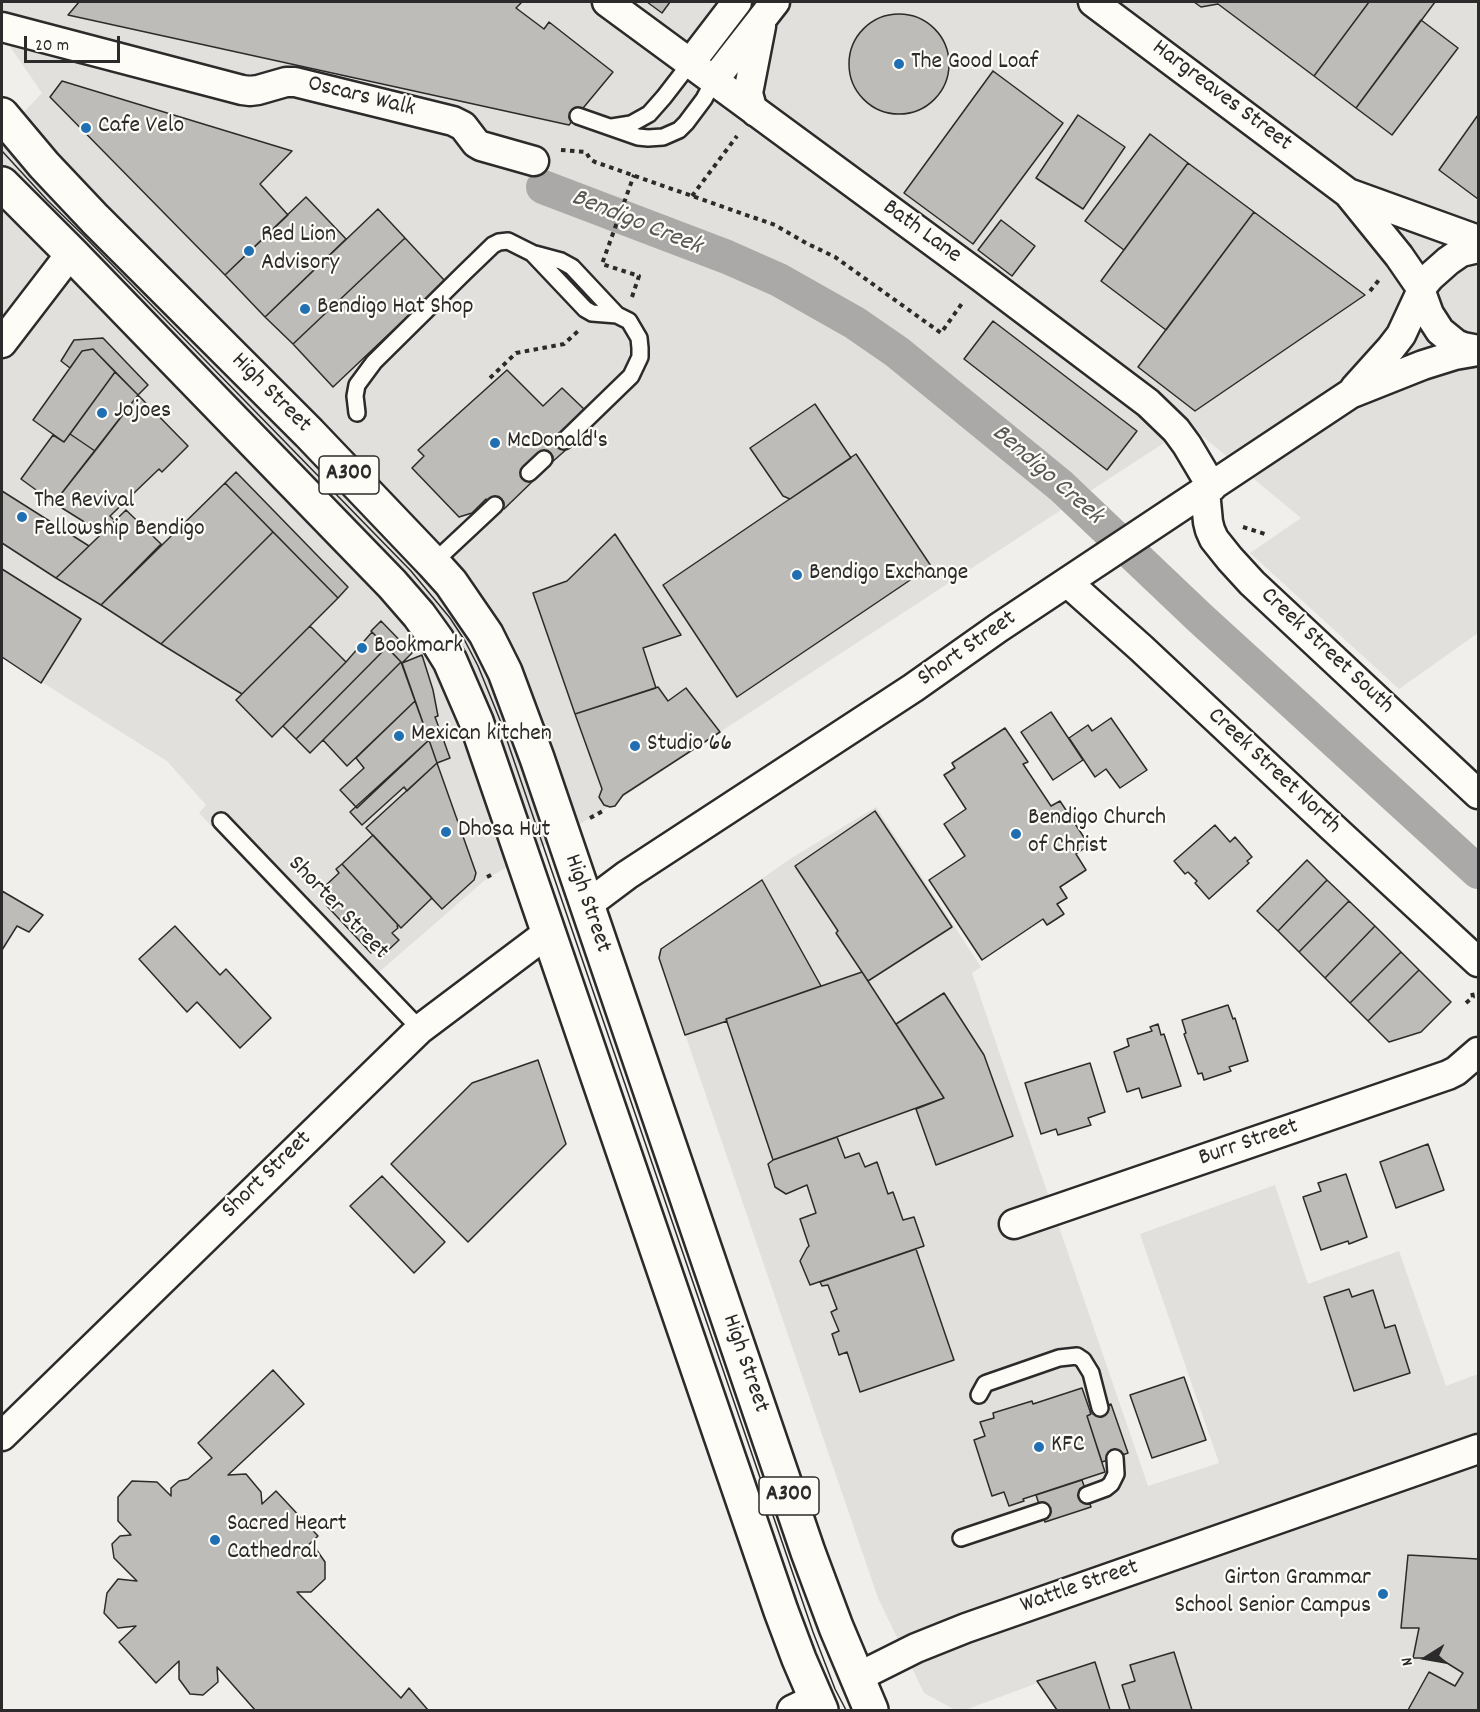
<!DOCTYPE html>
<html>
<head>
<meta charset="utf-8">
<style>
  body { margin:0 }
  #map { position:relative; width:1480px; height:1712px; overflow:hidden; background:#f0efeb; font-family:Dekko,sans-serif }
  canvas { display:block }
  .frame { position:absolute; inset:0; border:3px solid #2b2b2b; pointer-events:none }
  .north { position:absolute; left:1396px; top:1628px; width:60px; height:60px; -webkit-text-stroke:4px #fdfcf7; paint-order:stroke; rotate:259deg; font-size:16px; font-weight:700; line-height:24px; text-align:center; color:#2b2b2b }
  .north::after { content:''; display:block; margin:auto; width:21px; height:27px; background:#2b2b2b; clip-path:polygon(50% 0,100% 100%,50% 72%,0 100%) }
  .scale { position:absolute; left:24px; top:36px; width:96px; height:27px; box-sizing:border-box; border:3px solid #2b2b2b; border-top:0; padding-left:8px; font-size:18px; line-height:21px; white-space:nowrap; color:#2b2b2b; -webkit-text-stroke:4px #fdfcf7; paint-order:stroke }
</style>
</head>
<body>
<div id="map">
<canvas width="1480" height="1712"></canvas>
<div class="frame"></div>
<div class="north">N</div>
<div class="scale">20 m</div>
</div>
<script>
const g = document.querySelector('canvas').getContext('2d');
g.lineJoin = 'round';
function fillPath(path, color) {
  g.fillStyle = color;
  g.fill(path, 'evenodd');
}
function toPath(rows) {
  const path = new Path2D();
  for (const r of rows) {
    if (r.length === 3) {
      path.moveTo(r[0] + r[2], r[1]);
      path.arc(r[0], r[1], r[2], 0, 2 * Math.PI);
      continue;
    }
    path.moveTo(r[0], r[1]);
    for (let i = 2; i < r.length; i += 2) path.lineTo(r[i], r[i + 1]);
  }
  return path;
}
function strokePath(path, color, width, dash) {
  g.strokeStyle = color;
  g.lineWidth = width;
  g.lineCap = dash ? 'butt' : 'round';
  g.setLineDash(dash || []);
  g.stroke(path);
}
function drawText(font, color, halo, rows, align = 'center') {
  g.font = font + ' Dekko,sans-serif';
  g.lineWidth = 4.5;
  g.setLineDash([]);
  g.textBaseline = 'middle';
  g.strokeStyle = halo;
  g.fillStyle = color;
  for (const [text, x, y, turn = 0] of rows) {
    g.save();
    g.translate(x, y);
    g.rotate((+turn || 0) * Math.PI / 180);
    g.textAlign = isNaN(turn) ? turn : align;
    if (halo) g.strokeText(text, 0, 0);
    g.fillText(text, 0, 0);
    g.restore();
  }
}
fillPath(toPath([
  [2,2,1478,2,1478,633,1399,689,1250,553,1301,518,1190,426,720,732,607,808,485,880,363,986,199,813,206,805,167,761,2,657,2,135,42,93,2,35],
  [876,807,981,967,972,973,1148,1486,1219,1463,1140,1234,1275,1185,1308,1284,1399,1251,1446,1386,1478,1374,1478,1710,1110,1710,1094,1662,965,1710,955,1710,924,1693,878,1598,659,958,661,949,790,859]
]), '#e1e0dc');
strokePath(toPath([
  [543,187,727,257,779,280,855,323,897,352,1061,486,1200,618,1478,872]
]), '#aaa9a7', 34);
const building = toPath([
  [79,2,522,2,516,8,544,29,549,22,613,72,569,125,68,15,79,2],
  [647,2,670,2,662,13,647,2],
  [1194,2,1369,2,1314,76,1218,4,1201,7,1194,2],
  [1369,2,1435,2,1356,108,1314,76,1369,2],
  [899,64,50],
  [1421,20,1458,48,1392,135,1356,108,1421,20],
  [993,71,1063,123,973,244,904,193,993,71],
  [62,81,292,151,260,184,288,215,225,275,50,97,62,81],
  [1078,115,1125,147,1083,209,1036,178,1078,115],
  [1478,115,1478,199,1439,170,1478,115],
  [1150,134,1188,163,1124,250,1085,221,1150,134],
  [1188,163,1254,212,1166,330,1101,281,1188,163],
  [306,197,346,239,265,317,225,275,306,197],
  [378,209,405,238,293,344,265,317,378,209],
  [1254,212,1365,295,1195,411,1138,367,1254,212],
  [1001,220,1035,246,1012,276,978,250,1001,220],
  [405,238,445,281,333,387,293,344,405,238],
  [993,321,1137,431,1107,470,964,359,993,321],
  [103,338,148,385,138,395,93,349,82,351,70,368,61,361,74,340,103,338],
  [93,349,115,372,64,442,33,420,82,351,93,349],
  [507,370,543,406,562,388,584,409,564,429,566,431,559,438,568,448,551,463,542,454,526,470,535,479,504,509,494,500,491,504,486,499,472,513,459,517,412,468,424,456,418,450,507,370],
  [115,372,138,395,95,451,70,434,115,372],
  [138,395,188,446,162,472,159,469,110,516,115,521,102,533,54,503,138,395],
  [815,404,851,458,790,499,783,496,750,448,815,404],
  [70,434,95,451,54,503,21,479,53,435,64,442,70,434],
  [856,454,931,566,737,697,663,585,856,454],
  [236,472,348,587,338,598,225,483,236,472],
  [225,483,273,532,161,644,101,605,225,483],
  [2,491,89,546,56,578,2,543,2,491],
  [126,510,161,544,101,605,56,578,126,510],
  [273,532,338,598,242,694,161,644,273,532],
  [615,534,681,635,643,648,656,688,575,714,533,593,567,581,615,534],
  [2,569,81,619,41,683,2,657,2,569],
  [381,621,412,653,402,663,371,631,381,621],
  [310,626,346,662,272,737,236,700,310,626],
  [372,632,387,647,296,739,283,726,346,662,372,632],
  [387,647,401,662,310,753,296,739,387,647],
  [422,655,433,690,438,716,435,717,442,736,429,740,402,663,422,655],
  [401,662,415,701,347,766,323,740,401,662],
  [658,687,668,701,686,688,720,732,623,795,615,806,610,807,604,805,599,797,602,789,575,714,658,687],
  [415,701,429,740,357,808,340,790,364,768,356,758,415,701],
  [1051,712,1083,760,1053,780,1021,732,1051,712],
  [1111,718,1147,770,1120,788,1106,769,1095,777,1069,738,1088,725,1092,731,1111,718],
  [1005,728,1028,762,1023,764,1051,806,1060,801,1089,845,1076,854,1086,870,1060,887,1067,898,1057,904,1064,914,1047,925,1043,919,982,960,929,880,965,856,944,824,966,809,944,775,955,768,952,763,1005,728],
  [442,736,450,758,437,763,429,740,442,736],
  [429,740,437,763,407,791,404,787,362,825,350,812,429,740],
  [437,763,476,873,474,880,442,909,366,828,437,763],
  [875,811,952,927,868,981,836,933,838,931,795,866,875,811],
  [1215,825,1230,842,1235,837,1252,857,1247,861,1249,863,1209,899,1195,883,1197,881,1188,872,1185,874,1174,861,1215,825],
  [373,835,432,898,401,928,342,864,373,835],
  [1307,860,1327,880,1278,931,1257,911,1307,860],
  [342,864,398,925,397,926,398,928,392,933,399,940,382,956,375,949,371,953,327,906,336,897,325,886,339,873,336,869,342,864],
  [762,880,821,986,726,1019,727,1021,685,1035,659,958,661,949,762,880],
  [1327,880,1349,901,1299,952,1278,931,1327,880],
  [2,891,43,915,29,932,17,926,2,950,2,891],
  [1349,901,1375,926,1325,978,1299,952,1349,901],
  [175,926,220,975,226,969,271,1018,240,1048,197,1002,187,1012,139,959,175,926],
  [1375,926,1401,952,1350,1003,1325,978,1375,926],
  [1401,952,1419,970,1368,1021,1350,1003,1401,952],
  [1419,970,1451,1002,1421,1032,1389,1042,1368,1021,1419,970],
  [862,972,944,1098,773,1160,726,1019,862,972],
  [944,993,984,1055,1013,1136,936,1165,916,1109,944,1098,896,1024,944,993],
  [1228,1005,1233,1019,1235,1018,1248,1061,1229,1067,1231,1071,1204,1080,1202,1073,1198,1074,1184,1034,1186,1033,1182,1020,1228,1005],
  [1158,1024,1161,1035,1164,1034,1181,1086,1142,1098,1139,1088,1127,1092,1114,1052,1129,1046,1127,1039,1152,1031,1150,1027,1158,1024],
  [538,1060,566,1144,468,1242,391,1164,472,1083,538,1060],
  [1090,1063,1105,1112,1088,1118,1091,1125,1058,1135,1056,1129,1041,1134,1025,1083,1090,1063],
  [837,1137,845,1158,859,1153,865,1167,877,1162,888,1194,893,1192,903,1220,914,1217,924,1246,810,1285,800,1261,807,1248,809,1246,800,1219,816,1213,807,1185,786,1194,775,1187,768,1164,773,1160,837,1137],
  [1428,1144,1444,1190,1396,1208,1380,1162,1428,1144],
  [1346,1174,1367,1237,1349,1244,1348,1241,1321,1250,1303,1197,1321,1191,1318,1183,1346,1174],
  [382,1176,445,1242,414,1273,350,1206,382,1176],
  [916,1249,954,1360,860,1392,847,1352,839,1355,832,1334,839,1331,831,1312,837,1309,828,1285,822,1286,820,1282,916,1249],
  [1349,1289,1352,1297,1373,1290,1385,1328,1395,1325,1410,1373,1354,1391,1324,1297,1349,1289],
  [273,1370,304,1404,228,1475,246,1474,261,1492,262,1504,276,1491,318,1536,304,1549,316,1549,325,1562,325,1579,311,1592,297,1592,401,1698,409,1688,428,1710,255,1710,217,1667,218,1682,203,1695,190,1694,179,1679,179,1661,156,1683,119,1642,136,1626,118,1628,104,1613,107,1593,118,1579,137,1581,114,1558,112,1544,120,1536,131,1535,118,1521,118,1497,132,1481,157,1482,171,1496,171,1488,179,1481,188,1479,212,1458,198,1443,273,1370],
  [1184,1377,1206,1440,1152,1458,1130,1395,1184,1377],
  [1082,1388,1091,1414,1087,1416,1105,1472,1023,1499,1024,1501,1009,1506,1004,1492,992,1496,974,1440,985,1436,980,1422,994,1418,993,1413,1032,1401,1033,1404,1082,1388],
  [1111,1404,1128,1453,1102,1462,1087,1416,1091,1414,1090,1412,1111,1404],
  [1082,1480,1091,1507,1045,1522,1036,1495,1082,1480],
  [1408,1555,1478,1559,1478,1710,1408,1710,1429,1672,1455,1686,1463,1673,1439,1658,1413,1658,1419,1628,1401,1628,1408,1555],
  [1174,1652,1192,1710,1130,1710,1122,1685,1135,1681,1130,1665,1174,1652],
  [1095,1662,1110,1710,1057,1710,1037,1681,1095,1662]
]);
fillPath(building, '#bdbcb8');
strokePath(building, '#2b2b2b', 1.5);
const lane = toPath([
  [578,116,638,137,648,138,663,137,679,130,686,123,704,99,714,80],
  [612,127,631,124,649,114,664,97,691,62],
  [535,254,561,261,572,267,617,315,629,321,639,338,640,348,640,357,631,376,564,441],
  [357,413,355,396,357,385,374,362,464,273,493,245,499,242,508,241,532,253,585,309,592,313,617,315],
  [529,473,544,459],
  [433,563,495,505],
  [221,821,420,1029],
  [979,1395,985,1384,987,1383,1059,1358,1077,1356,1083,1360,1091,1373,1100,1408],
  [1087,1495,1106,1488,1111,1484,1116,1474,1115,1458],
  [961,1538,1042,1511]
]);
const street = toPath([
  [607,2,981,277,1148,403,1176,430,1187,445,1212,487],
  [1093,2,1348,193,1399,256,1421,288],
  [2,27,242,90,250,91,258,90,286,82,295,82,453,121,463,126,476,143,481,146,534,161],
  [691,62,737,2],
  [714,80,775,2],
  [756,112,752,108,748,93,761,26],
  [1348,193,1478,240],
  [1478,248,1461,252,1448,261,1430,277,1421,288,1421,292,1429,314,1440,331,1456,344,1463,347,1478,350],
  [2,343,71,253],
  [1355,388,1391,348,1401,335,1421,292],
  [1205,491,1208,522,1210,530,1214,539,1230,559,1252,583,1478,794],
  [1067,582,1141,648,1331,826,1478,962],
  [587,905,627,875,913,688,998,628,1350,394,1423,365,1455,355,1478,351],
  [1014,1224,1448,1075,1456,1071,1478,1052],
  [2,1436,420,1029,549,932],
  [856,1678,916,1648,966,1628,1478,1449],
  [792,1710,815,1699]
]);
const highway = toPath([
  [2,115,44,165,95,219,309,433,433,563,451,583,486,634,505,672,537,758,808,1552,836,1627,871,1710],
  [2,184,71,253,392,584,419,615,437,640,450,661,476,721,781,1611,799,1659,821,1710]
]);
strokePath(lane, '#2b2b2b', 20);
strokePath(street, '#2b2b2b', 33);
strokePath(highway, '#2b2b2b', 38);
strokePath(toPath([
  [561,150,586,152,590,159,595,162,775,225,806,243,835,257,941,333,963,302],
  [692,196,737,136],
  [1370,291,1379,280],
  [632,297,639,276,602,264,634,175],
  [490,378,516,353,564,344,578,331],
  [1243,527,1265,534],
  [590,818,603,811],
  [487,877,495,873],
  [1466,1003,1473,997,1472,992]
]), '#2b2b2b', 4, [4.5, 4.5]);
strokePath(lane, '#fdfcf7', 15);
strokePath(street, '#fdfcf7', 28);
strokePath(highway, '#fdfcf7', 33);
strokePath(toPath([
  [2,151,47,200,83,235,411,571,450,618,465,641,478,666,500,720,813,1632,835,1689,846,1710]
]), '#2b2b2b', 1.5);
for (const [x, y, r, color] of [
  [899,64,6,"#1f6fb2"],
  [86,128,6,"#1f6fb2"],
  [249,251,6,"#1f6fb2"],
  [305,309,6,"#1f6fb2"],
  [102,413,6,"#1f6fb2"],
  [495,443,6,"#1f6fb2"],
  [22,517,6,"#1f6fb2"],
  [797,575,6,"#1f6fb2"],
  [362,648,6,"#1f6fb2"],
  [399,736,6,"#1f6fb2"],
  [635,746,6,"#1f6fb2"],
  [446,832,6,"#1f6fb2"],
  [1016,834,6,"#1f6fb2"],
  [1039,1447,6,"#1f6fb2"],
  [215,1540,6,"#1f6fb2"],
  [1383,1594,6,"#1f6fb2"]
]) {
  const dot = new Path2D();
  dot.arc(x, y, r, 0, 2 * Math.PI);
  g.fillStyle = color;
  g.fill(dot);
  strokePath(dot, '#fdfcf7', 2);
}
for (const [x, y, w] of [
  [349,475,60],
  [789,1496,60]
]) {
  const box = new Path2D();
  box.roundRect(x - w / 2, y - 19, w, 38, 4.5);
  g.fillStyle = '#fdfcf7';
  g.fill(box);
  strokePath(box, '#2b2b2b', 1.5);
}
drawText('bold 22px', '#2b2b2b', null, [
  ["A300",349,475],
  ["A300",789,1496]
]);
drawText('24px', '#2b2b2b', '#fdfcf7', [
  ["The Good Loaf",911,64],
  ["Cafe Velo",98,128],
  ["Red Lion",261,237],
  ["Advisory",261,265],
  ["Bendigo Hat Shop",317,309],
  ["Jojoes",114,413],
  ["McDonald's",507,443],
  ["The Revival",34,503],
  ["Fellowship Bendigo",34,531],
  ["Bendigo Exchange",809,575],
  ["Bookmark",374,648],
  ["Mexican kitchen",411,736],
  ["Studio 66",647,746],
  ["Bendigo Church",1028,820],
  ["of Christ",1028,848],
  ["Dhosa Hut",458,832],
  ["KFC",1051,1447],
  ["Sacred Heart",227,1526],
  ["Cathedral",227,1554],
  ["Girton Grammar",1371,1580,"right"],
  ["School Senior Campus",1371,1608,"right"]
], 'left');
drawText('24px', '#2b2b2b', '#fdfcf7', [
  ["Hargreaves Street",1221,97,37],
  ["Oscars Walk",361,98,14],
  ["Bath Lane",921,233,36],
  ["High Street",270,394,45],
  ["Short Street",968,650,-35],
  ["Creek Street South",1326,652,43],
  ["Creek Street North",1273,772,43],
  ["High Street",586,904,71],
  ["Shorter Street",337,909,46],
  ["Burr Street",1249,1144,-19],
  ["Short Street",268,1176,-44],
  ["High Street",744,1364,71],
  ["Wattle Street",1080,1588,-19]
]);
drawText('italic 26px', '#575756', '#fdfcf7', [
  ["Bendigo Creek",636,224,22],
  ["Bendigo Creek",1046,476,41]
]);
</script>
</body>
</html>
